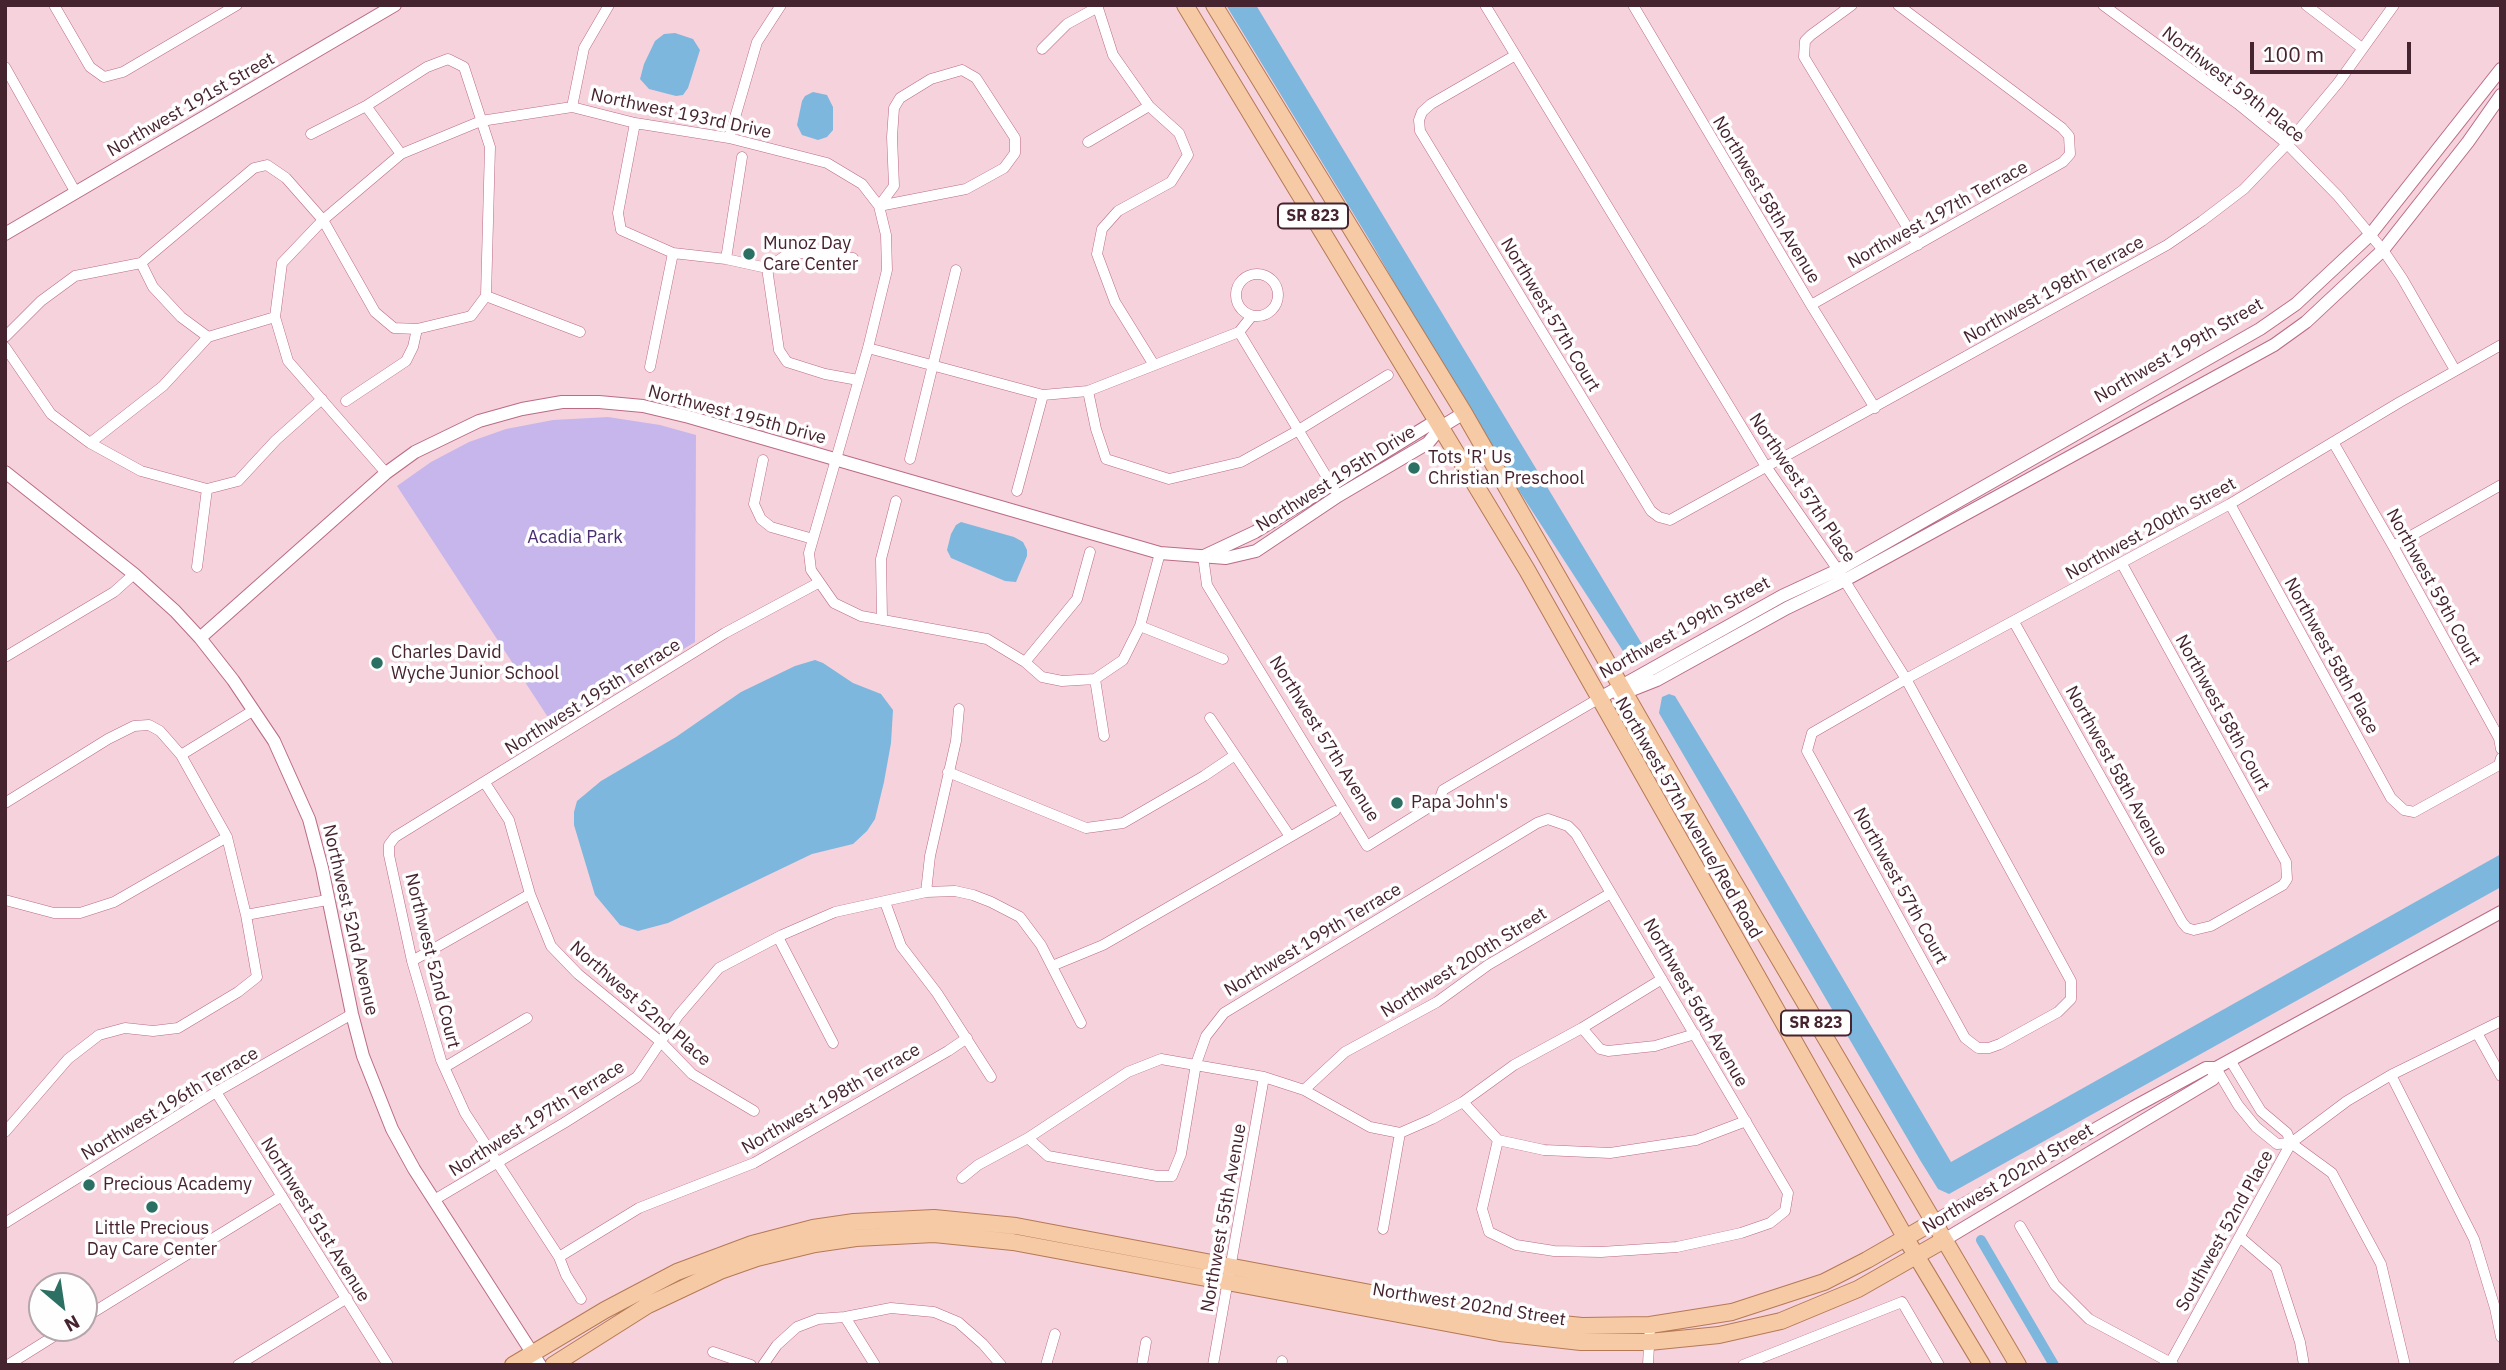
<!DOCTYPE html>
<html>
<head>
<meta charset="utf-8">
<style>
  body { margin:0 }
  #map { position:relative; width:2506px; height:1370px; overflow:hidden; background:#f6d2dc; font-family:"IBM Plex Sans",sans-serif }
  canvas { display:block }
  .frame { position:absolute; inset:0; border:7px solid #45232f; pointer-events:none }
  .north { position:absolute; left:28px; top:1272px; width:70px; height:70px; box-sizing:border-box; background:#fefefe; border:2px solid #b4a6ab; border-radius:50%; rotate:151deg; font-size:19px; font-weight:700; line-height:28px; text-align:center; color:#45232f }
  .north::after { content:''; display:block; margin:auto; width:24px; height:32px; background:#2c7064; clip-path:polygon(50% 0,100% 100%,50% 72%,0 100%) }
  .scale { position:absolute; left:2250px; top:42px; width:161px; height:32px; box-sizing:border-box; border:4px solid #45232f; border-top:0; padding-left:9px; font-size:21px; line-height:24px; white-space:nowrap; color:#45232f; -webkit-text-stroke:5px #fefefe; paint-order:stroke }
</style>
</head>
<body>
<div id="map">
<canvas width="2506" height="1370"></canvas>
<div class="frame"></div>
<div class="north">N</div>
<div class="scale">100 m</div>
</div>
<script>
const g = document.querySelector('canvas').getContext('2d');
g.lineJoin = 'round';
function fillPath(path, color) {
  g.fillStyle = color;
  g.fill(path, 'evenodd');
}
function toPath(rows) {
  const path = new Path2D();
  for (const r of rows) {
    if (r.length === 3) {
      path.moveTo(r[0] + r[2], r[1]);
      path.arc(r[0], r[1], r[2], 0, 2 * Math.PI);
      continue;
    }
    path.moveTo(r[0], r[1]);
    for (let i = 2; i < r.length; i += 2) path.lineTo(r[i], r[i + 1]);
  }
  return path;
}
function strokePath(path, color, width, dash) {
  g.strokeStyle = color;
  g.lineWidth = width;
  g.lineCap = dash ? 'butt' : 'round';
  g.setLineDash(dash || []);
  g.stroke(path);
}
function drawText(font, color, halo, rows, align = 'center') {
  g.font = font + ' "IBM Plex Sans",sans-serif';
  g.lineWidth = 7;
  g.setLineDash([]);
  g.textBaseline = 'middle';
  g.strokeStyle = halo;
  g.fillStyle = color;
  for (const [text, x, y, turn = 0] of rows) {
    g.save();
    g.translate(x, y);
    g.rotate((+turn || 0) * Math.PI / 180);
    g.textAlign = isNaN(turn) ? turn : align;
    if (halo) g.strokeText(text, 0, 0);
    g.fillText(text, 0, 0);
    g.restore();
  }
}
fillPath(toPath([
  [608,417,660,425,696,435,695,642,555,728,397,486,431,462,469,442,506,429,553,420]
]), '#c7b6eb');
fillPath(toPath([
  [1226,5,1256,5,1642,644,1641,650,1636,655,1627,655,1623,651,1477,426,1372,244],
  [675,33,693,39,700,50,688,88,683,95,676,96,649,89,640,79,644,64,655,41,664,34],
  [813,92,827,95,833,107,833,130,827,137,818,140,802,135,797,125,802,101,805,96],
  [961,522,1014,537,1023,542,1027,550,1027,556,1016,582,1005,581,951,558,947,550,951,534,956,525],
  [815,660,823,663,853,683,881,694,893,710,891,743,884,782,875,819,867,831,853,844,812,854,668,923,638,931,620,925,595,895,574,825,574,812,577,801,601,781,676,737,741,692,795,666],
  [1669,694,1675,696,1736,797,1951,1162,2501,854,2501,887,1949,1194,1938,1189,1920,1160,1659,713,1662,697]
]), '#7eb7dd');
strokePath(toPath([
  [1981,1240,2054,1365]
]), '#7eb7dd', 10);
const minor = toPath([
  [54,5,90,67,104,77,123,72,237,5],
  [1097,5,1113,55,1149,106,1179,133,1188,155,1171,182,1118,211,1102,229,1097,254,1115,302,1154,365],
  [1485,5,1765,465,1838,570,1906,679,2071,981,2071,999,2058,1012,2000,1044,1989,1048,1978,1048,1965,1038,1807,751,1812,733,1906,679,2230,504,2400,402,2501,345],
  [1633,5,1811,305,1875,408],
  [1852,5,1811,35,1805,41,1804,57,1918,245],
  [2103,5,2238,104,2287,144,2338,196,2383,250,2402,278,2455,370],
  [2306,5,2362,48],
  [1042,49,1067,24,1098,7],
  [1514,56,1431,104,1422,112,1419,120,1420,131,1651,511,1659,517,1670,520,2167,245,2202,221,2244,189,2287,144,2338,83,2394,5],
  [5,67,76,193],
  [962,70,976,78,1015,138,1015,153,1004,168,966,189,879,206,894,186,892,137,894,108,900,98,931,79,962,70],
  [366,106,401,154],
  [572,107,584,48,609,5],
  [635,123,618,213,621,230,673,253,726,259,767,268],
  [729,138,757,42,781,5],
  [1088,142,1149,106],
  [726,259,742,157],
  [141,263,254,168,267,165,286,178,323,220,375,312,394,328,417,329,471,316,486,296,490,147,464,67,448,59,427,67,366,106,311,134],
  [141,263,153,287,181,317,208,337,275,317],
  [767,268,779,350,787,362,825,374,858,380],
  [767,268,791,252,853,258],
  [1257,295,21],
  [486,296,580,332],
  [1811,305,2063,162,2070,154,2069,136,2062,128,1898,5],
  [1239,332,1334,489],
  [5,337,41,301,75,276,141,263],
  [5,347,51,414,90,443,141,471,207,489,238,481,276,440,322,399],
  [868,348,1043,395,1088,391,1239,332,1251,317],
  [650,367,673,253],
  [1088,391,1096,429,1106,459,1169,479,1241,462,1297,431,1388,375],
  [346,401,406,361,413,347,417,329],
  [2333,442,2393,546,2499,738,2501,749],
  [90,443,163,386,208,337],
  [910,459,956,270],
  [763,460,754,504,761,519,771,527,813,539],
  [386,473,288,361,275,317,282,263,323,220,401,154,481,121,572,107,635,123,729,138,827,163,862,184,879,206,886,235,887,270,868,348,809,553,811,570,834,603,861,616,987,639,1025,662,1042,677,1062,681,1095,679,1123,660,1140,626,1160,553],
  [1017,491,1043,395],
  [2230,504,2391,798,2404,810,2414,812,2499,765,2501,758],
  [2393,546,2501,485],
  [1203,556,1207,585,1367,846,1439,801,1443,790,1598,699],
  [197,567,207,489],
  [882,619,881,559,896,501],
  [2014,622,2182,922,2187,928,2194,930,2211,926,2283,885,2287,879,2286,862,2122,564],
  [1140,626,1223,659],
  [5,657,114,592,134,574],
  [1025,662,1077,599,1090,552],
  [1095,679,1104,736],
  [1210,718,1289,835],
  [181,755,254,710],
  [948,772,1086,828,1123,823,1204,776,1235,755],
  [485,783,509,820,530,894,551,946,578,974,661,1042,692,1074,754,1111],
  [5,803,108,739,134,726,149,725,160,731,181,755,227,837,246,915,257,977,238,992,178,1028,153,1031,125,1028,99,1035,68,1059,5,1132],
  [926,892,930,856,956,741,959,709],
  [5,900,54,913,80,913,114,902,227,837],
  [885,902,901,946,937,993,991,1077],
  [246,915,327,900],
  [779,939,833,1043],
  [412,961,530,894],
  [1052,966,1103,945,1335,811],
  [1582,1028,1600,1049,1608,1051,1655,1046,1695,1034],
  [2477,1033,2501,1076],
  [2230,1060,2261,1111,2287,1133,2291,1143,2332,1173,2381,1264,2405,1365],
  [445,1067,527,1018],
  [2216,1068,2238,1105,2256,1127,2277,1144,2291,1143],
  [2391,1075,2474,1239,2495,1308,2501,1337],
  [1304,1090,1345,1052,1437,1002,1488,965,1611,893],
  [216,1092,388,1365],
  [1463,1102,1498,1140],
  [1028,1138,1048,1156,1157,1176,1172,1176,1181,1154,1196,1064,1206,1036,1224,1013,1537,823,1548,819,1568,826,1576,834,1788,1193,1785,1211,1770,1223,1741,1233,1677,1247,1601,1252,1554,1251,1516,1245,1489,1232,1482,1209,1498,1140],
  [1498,1140,1544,1150,1610,1153,1696,1140,1746,1121],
  [962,1178,978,1165,1028,1138,1128,1072,1161,1059,1264,1077,1304,1090,1370,1127,1400,1133,1432,1119,1463,1102,1514,1065,1582,1028,1662,979],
  [434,1200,564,1123,637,1077,678,1016,719,968,782,935,835,912,926,892,955,891,973,895,991,902,1020,917,1041,945,1081,1023],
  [5,1223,216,1092,352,1014],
  [2020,1226,2055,1285,2089,1319,2173,1364],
  [1383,1229,1400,1133],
  [2241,1238,2276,1268,2300,1342,2304,1365],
  [559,1257,639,1208,754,1163,948,1051,967,1038],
  [581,1299,566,1275,559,1257,465,1113,441,1060,412,961,389,855,389,845,395,837,725,633,818,583],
  [845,1317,875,1365],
  [84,1318,282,1196],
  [713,1352,751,1365],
  [8,1365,67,1328],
  [238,1365,347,1298],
  [763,1365,777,1345,797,1327,818,1319,845,1317,891,1308,934,1312,958,1322,983,1344,1001,1365],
  [1046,1365,1055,1334],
  [1142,1365,1146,1342],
  [1213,1365,1264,1077],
  [1281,1365,1282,1361],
  [1648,1365,1650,1325],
  [1743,1365,1902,1302,1939,1365],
  [2169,1365,2291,1143,2347,1101,2391,1075,2501,1021]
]);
const tertiary = toPath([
  [5,234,395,5],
  [5,472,134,574,175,611,200,638,233,680,274,741,309,819,322,868,352,1014,363,1056,392,1129,414,1169,540,1365],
  [1204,556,1255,532,1429,425,1441,427],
  [200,638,386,473,415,452,479,421,522,409,562,402,599,402,643,406,689,417,1160,553,1226,558,1256,551,1338,496,1428,443,1441,427,1464,413],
  [1619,695,1657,680,1787,608,1845,580,2274,345,2306,322,2383,250,2468,142,2501,95],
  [1598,699,1782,596,1838,570,2260,329,2296,304,2370,235,2501,69],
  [1933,1222,2134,1107,2206,1068,2216,1068,2501,912],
  [1944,1240,2213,1079,2216,1068]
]);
const primary = toPath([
  [1185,5,1527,570,1905,1237,1982,1365],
  [1214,5,1464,413,1708,838,2018,1365],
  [513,1365,605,1310,677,1272,752,1244,813,1228,854,1222,934,1218,1016,1226,1503,1318,1582,1326,1650,1325,1732,1312,1824,1282,1867,1260,1933,1222],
  [553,1365,648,1305,720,1271,757,1258,815,1244,856,1238,934,1234,1013,1242,1500,1333,1581,1342,1649,1342,1719,1335,1781,1321,1858,1289,1944,1240]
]);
strokePath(minor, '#bb6b86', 11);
strokePath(tertiary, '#bb6b86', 14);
strokePath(primary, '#b57955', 18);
strokePath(minor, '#fff', 10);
strokePath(tertiary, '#fff', 12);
strokePath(primary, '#f7caa6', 16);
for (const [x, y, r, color] of [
  [749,254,7,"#2c7064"],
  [1414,468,7,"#2c7064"],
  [377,663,7,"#2c7064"],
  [1397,803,7,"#2c7064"],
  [89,1185,7,"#2c7064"],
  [152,1207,7,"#2c7064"]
]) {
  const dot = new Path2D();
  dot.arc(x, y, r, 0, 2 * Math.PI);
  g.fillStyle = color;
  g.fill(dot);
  strokePath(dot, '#fefefe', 2.5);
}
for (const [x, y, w] of [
  [1313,216,70],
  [1816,1023,70]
]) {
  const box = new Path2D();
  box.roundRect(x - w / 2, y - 12.5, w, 25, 5);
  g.fillStyle = '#fefefe';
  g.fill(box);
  strokePath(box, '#45232f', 2);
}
drawText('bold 16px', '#45232f', null, [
  ["SR 823",1313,216],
  ["SR 823",1816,1023]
]);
drawText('18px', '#45232f', '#fefefe', [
  ["Northwest 59th Place",2233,85,38],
  ["Northwest 191st Street",191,105,-30],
  ["Northwest 193rd Drive",681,114,12],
  ["Northwest 58th Avenue",1766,200,59],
  ["Northwest 197th Terrace",1938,215,-29],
  ["Northwest 198th Terrace",2054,290,-29],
  ["Northwest 57th Court",1550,315,59],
  ["Northwest 199th Street",2179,351,-30],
  ["Northwest 195th Drive",737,415,15],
  ["Northwest 195th Drive",1336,479,-32],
  ["Northwest 57th Place",1802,488,56],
  ["Northwest 200th Street",2151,529,-29],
  ["Northwest 59th Court",2433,587,61],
  ["Northwest 199th Street",1685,628,-29],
  ["Northwest 58th Place",2331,656,61],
  ["Northwest 195th Terrace",593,697,-32],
  ["Northwest 58th Court",2222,713,61],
  ["Northwest 57th Avenue",1324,739,58],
  ["Northwest 58th Avenue",2116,771,61],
  ["Northwest 57th Avenue/Red Road",1688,818,60],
  ["Northwest 57th Court",1900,886,61],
  ["Northwest 52nd Avenue",350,920,77],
  ["Northwest 199th Terrace",1313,940,-31],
  ["Northwest 52nd Court",432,961,76],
  ["Northwest 200th Street",1464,963,-32],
  ["Northwest 56th Avenue",1695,1003,60],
  ["Northwest 52nd Place",640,1004,41],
  ["Northwest 198th Terrace",831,1099,-30],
  ["Northwest 196th Terrace",170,1104,-31],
  ["Northwest 197th Terrace",537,1119,-32],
  ["Northwest 202nd Street",2008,1179,-31],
  ["Northwest 55th Avenue",1224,1218,-80],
  ["Northwest 51st Avenue",315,1220,58],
  ["Southwest 52nd Place",2225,1231,-61],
  ["Northwest 202nd Street",1469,1305,9]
]);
drawText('18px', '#45232f', '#fefefe', [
  ["Munoz Day",763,244],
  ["Care Center",763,265],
  ["Tots 'R' Us",1428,458],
  ["Christian Preschool",1428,479],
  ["Charles David",391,653],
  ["Wyche Junior School",391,674],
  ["Papa John's",1411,803],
  ["Precious Academy",103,1185],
  ["Little Precious",152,1229,"center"],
  ["Day Care Center",152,1250,"center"]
], 'left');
drawText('18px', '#492e71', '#fefefe', [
  ["Acadia Park",575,538]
]);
</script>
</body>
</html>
